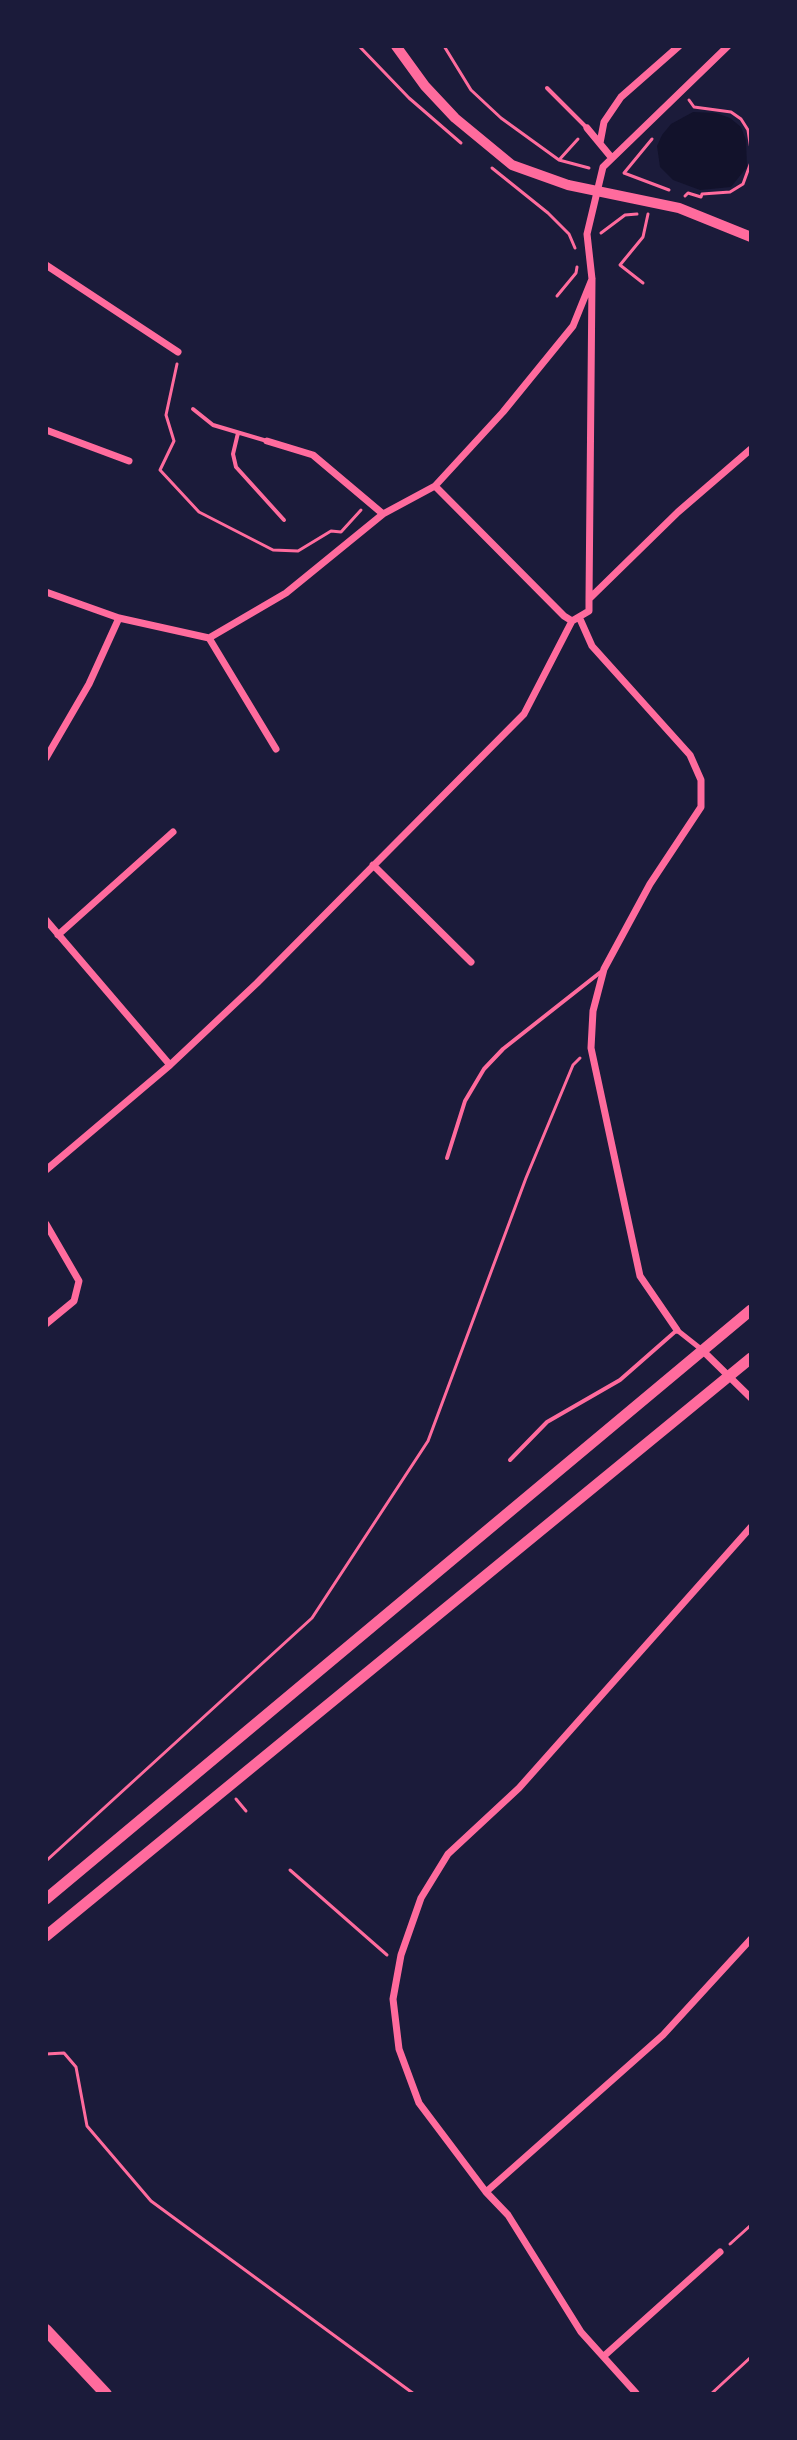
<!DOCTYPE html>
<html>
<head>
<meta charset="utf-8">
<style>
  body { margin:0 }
  #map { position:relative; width:797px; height:2440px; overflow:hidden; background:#1b1b3a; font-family:"Titillium Web",sans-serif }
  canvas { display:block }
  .frame { position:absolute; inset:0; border:48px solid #1b1b3a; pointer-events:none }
</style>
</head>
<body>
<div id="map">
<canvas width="797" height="2440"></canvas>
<div class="frame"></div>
</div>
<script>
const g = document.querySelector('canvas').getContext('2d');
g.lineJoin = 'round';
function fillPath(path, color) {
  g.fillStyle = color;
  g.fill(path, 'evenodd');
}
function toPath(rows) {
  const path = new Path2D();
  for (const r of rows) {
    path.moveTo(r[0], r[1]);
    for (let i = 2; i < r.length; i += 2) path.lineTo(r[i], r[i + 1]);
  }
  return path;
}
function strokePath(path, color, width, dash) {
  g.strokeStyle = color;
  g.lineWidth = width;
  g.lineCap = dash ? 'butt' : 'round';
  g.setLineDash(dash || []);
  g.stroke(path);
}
fillPath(toPath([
  [693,112,716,113,730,118,741,127,746,140,747,167,731,187,700,190,673,180,660,167,657,146,662,135,671,124]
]), '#12122b');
strokePath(toPath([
  [359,46,409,98,461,143],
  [444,46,471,90,501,118,559,160,589,168],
  [689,100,694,107,731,112,741,119,748,130,751,150],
  [652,139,624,173,669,190],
  [559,160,578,139],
  [492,168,548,213,569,234,575,248],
  [685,196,688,193,701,197,702,194,730,192,743,184,751,162],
  [601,233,625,215,637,214],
  [643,283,620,265,643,237,648,214],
  [557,296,576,273,577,267],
  [177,364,166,415,174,441,160,470,199,512,273,550,298,551,331,531,341,532,361,510],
  [236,1799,246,1811],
  [46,1861,312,1618,428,1441,526,1178,573,1065,580,1058],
  [290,1870,387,1955],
  [46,2054,64,2053,76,2067,87,2126,151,2201,414,2394],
  [730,2244,751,2225],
  [711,2394,751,2357]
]), '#ff6b9d', 3);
strokePath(toPath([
  [547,88,587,128],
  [193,409,213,425,267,441],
  [238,433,233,454,236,467,284,520],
  [447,1158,465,1101,484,1069,503,1049,602,971],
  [510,1460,547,1422,620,1380,677,1330]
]), '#ff6b9d', 4);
strokePath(toPath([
  [677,1330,701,1349]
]), '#ff6b9d', 5);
strokePath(toPath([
  [587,128,611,157],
  [600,143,604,122,621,97,679,46],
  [46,265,178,352],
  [46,430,129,461],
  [267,441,313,455,383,514],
  [435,486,564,616,572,621],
  [46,592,119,618,209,638,286,593,383,514,435,486,503,412,573,326,592,279],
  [589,599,592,279,587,234,603,167,728,46],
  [580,619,592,646,690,755,701,780,701,807,650,884,604,969,593,1011,591,1048,640,1276,677,1330],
  [209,638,276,749],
  [46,758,89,684,119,618],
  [373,865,471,962],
  [46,920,170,1065],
  [58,935,173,832],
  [46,1170,170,1065,257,983,524,714,572,621,589,611,589,599,678,512,751,449],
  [46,1224,79,1281,74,1301,46,1324],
  [702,1350,751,1398],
  [486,2192,663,2035,751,1939],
  [604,2356,720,2252],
  [636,2393,581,2332,508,2215,486,2192,419,2103,399,2049,393,1999,401,1955,421,1898,448,1854,519,1788,751,1527]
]), '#ff6b9d', 7);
strokePath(toPath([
  [396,46,425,86,455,118,512,165,568,185,679,208,751,237]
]), '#ff6b9d', 10);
strokePath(toPath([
  [46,1899,751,1310],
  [46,1936,751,1358]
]), '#ff6b9d', 11);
strokePath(toPath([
  [46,2330,106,2394]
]), '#ff6b9d', 12);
</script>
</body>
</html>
